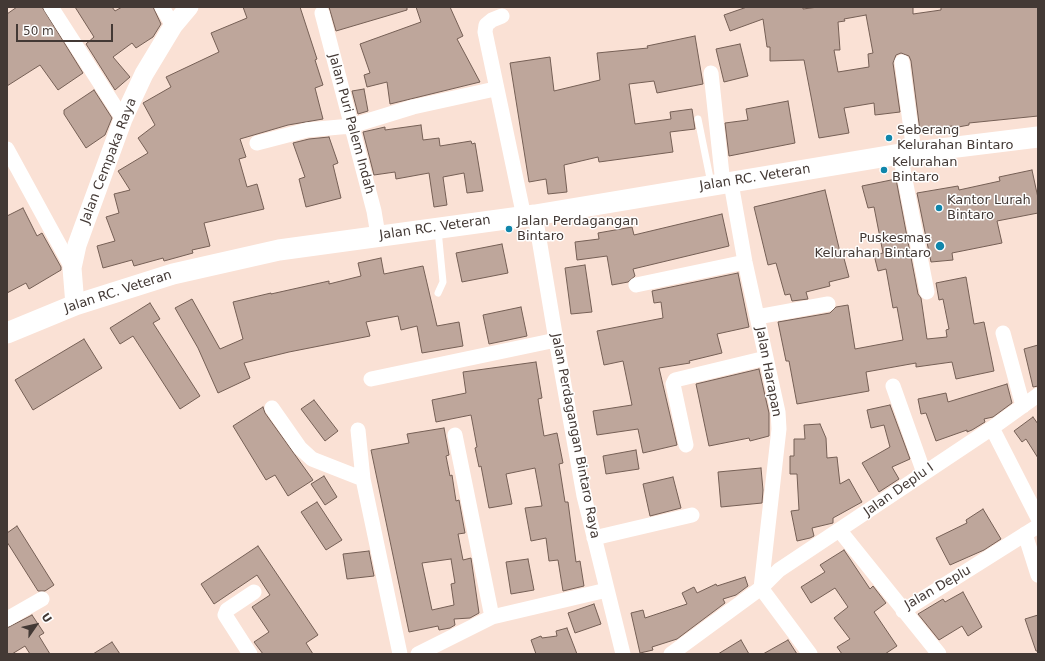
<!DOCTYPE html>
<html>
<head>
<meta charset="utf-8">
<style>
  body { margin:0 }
  #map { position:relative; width:1045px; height:661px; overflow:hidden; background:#fae1d5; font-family:"DejaVu Sans",sans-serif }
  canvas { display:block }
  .frame { position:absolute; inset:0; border:8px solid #433935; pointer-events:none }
  .north { position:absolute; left:16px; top:605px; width:40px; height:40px; -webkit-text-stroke:3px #fff; paint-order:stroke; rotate:56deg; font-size:11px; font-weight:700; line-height:16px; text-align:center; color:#433935 }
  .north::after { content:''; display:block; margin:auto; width:14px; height:18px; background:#433935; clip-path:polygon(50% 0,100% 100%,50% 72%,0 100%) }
  .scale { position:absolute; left:16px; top:24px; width:97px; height:18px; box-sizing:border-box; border:2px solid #433935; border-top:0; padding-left:5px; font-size:12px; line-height:14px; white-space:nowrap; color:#433935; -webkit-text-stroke:3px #fff; paint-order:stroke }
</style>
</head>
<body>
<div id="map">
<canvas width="1045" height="661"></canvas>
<div class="frame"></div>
<div class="north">U</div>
<div class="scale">50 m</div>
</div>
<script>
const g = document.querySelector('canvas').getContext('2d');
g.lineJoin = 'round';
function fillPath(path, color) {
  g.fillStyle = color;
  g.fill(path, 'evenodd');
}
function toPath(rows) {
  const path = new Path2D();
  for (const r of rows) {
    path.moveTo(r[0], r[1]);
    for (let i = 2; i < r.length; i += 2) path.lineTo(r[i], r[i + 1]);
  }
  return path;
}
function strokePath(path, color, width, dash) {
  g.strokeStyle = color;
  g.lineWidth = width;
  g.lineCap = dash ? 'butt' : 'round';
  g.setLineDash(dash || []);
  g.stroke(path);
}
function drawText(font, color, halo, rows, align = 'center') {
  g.font = font + ' "DejaVu Sans",sans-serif';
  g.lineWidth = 3;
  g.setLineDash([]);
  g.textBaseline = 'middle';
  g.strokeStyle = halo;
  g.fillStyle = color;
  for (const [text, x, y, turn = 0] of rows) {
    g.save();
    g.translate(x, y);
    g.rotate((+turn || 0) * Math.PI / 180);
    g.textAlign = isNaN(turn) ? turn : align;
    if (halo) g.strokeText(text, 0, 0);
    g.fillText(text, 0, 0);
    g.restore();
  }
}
const building = toPath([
  [17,7,42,7,83,73,58,90,40,65,7,86,7,14,17,7],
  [75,7,112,7,115,11,122,7,153,7,161,24,153,37,136,48,132,43,113,57,130,77,115,90,86,44,94,37,75,7],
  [243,7,300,7,317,59,315,60,323,85,315,88,323,119,288,125,240,139,246,157,239,159,247,187,257,184,264,209,204,223,210,246,192,250,193,253,164,261,163,258,134,266,132,260,103,268,97,246,115,241,106,217,119,213,114,194,130,190,118,171,148,153,138,138,155,125,143,103,171,87,166,77,219,52,211,33,247,18,243,7],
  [329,7,407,7,407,10,336,31,329,7],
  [416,7,450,7,463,36,457,39,480,82,390,104,387,82,367,87,364,75,370,73,360,44,421,22,416,7],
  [747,7,803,7,803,9,818,7,913,7,913,14,941,10,941,7,1038,7,1038,116,969,123,969,125,953,128,952,126,920,131,911,61,909,56,901,53,896,55,893,63,900,112,875,115,874,103,844,108,849,133,819,138,804,60,770,61,770,47,767,47,763,19,730,31,724,15,747,7],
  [866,15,873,53,868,54,869,67,838,72,834,50,840,50,838,22,845,21,844,19,866,15],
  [695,36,703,84,657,93,654,81,629,84,635,124,671,119,670,112,692,109,695,129,670,132,673,152,599,162,598,157,564,165,567,192,548,194,546,179,529,182,510,63,550,57,554,91,600,80,597,53,648,48,647,46,695,36],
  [740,44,748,76,724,82,716,49,740,44],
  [364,89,368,111,358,114,352,91,364,89],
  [94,90,112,118,105,135,86,148,64,114,64,110,94,90],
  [788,101,795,143,729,156,725,123,748,120,746,109,788,101],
  [421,125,423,140,439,138,440,146,471,141,472,144,475,143,483,191,467,193,464,173,443,177,447,205,434,207,429,173,396,179,395,172,374,175,363,132,385,127,385,130,421,125],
  [329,137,338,163,333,165,341,198,306,207,299,179,305,177,293,143,309,139,329,137],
  [1032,170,1038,198,1038,213,997,221,1002,243,952,253,953,260,931,262,917,193,958,186,959,190,1000,181,999,177,1032,170],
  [896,179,918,294,921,298,927,339,947,337,946,330,949,329,943,299,939,300,936,283,966,277,974,324,984,322,994,371,956,379,952,362,916,367,916,363,866,372,869,391,797,404,789,361,786,361,778,322,830,313,836,307,848,305,855,349,903,340,897,307,893,308,886,269,878,271,874,255,883,253,874,207,868,208,862,186,896,179],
  [825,190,840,252,842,251,849,277,829,282,830,286,806,292,808,299,792,301,790,294,785,295,776,263,768,265,754,207,825,190],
  [23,208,37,236,42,233,61,267,61,270,29,289,26,283,7,293,7,216,23,208],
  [722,214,729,246,633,269,635,276,628,282,612,285,607,256,577,260,575,242,599,239,598,233,632,227,634,235,722,214],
  [502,244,508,273,462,282,456,253,502,244],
  [381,258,384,274,423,266,437,326,459,322,463,346,422,353,417,326,401,330,398,316,366,322,370,336,289,352,244,363,250,378,218,393,198,348,175,308,192,299,220,349,243,339,233,302,271,293,271,294,329,281,329,284,361,276,358,263,381,258],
  [585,265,592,312,571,314,565,268,585,265],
  [738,273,749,327,717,334,722,353,689,361,690,363,659,368,677,445,643,453,638,429,597,435,593,411,632,405,623,361,604,365,597,331,663,318,661,302,654,303,652,291,738,273],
  [150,303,160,319,153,323,200,396,180,409,133,336,120,344,110,328,150,303],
  [521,307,527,336,489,344,483,315,521,307],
  [84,339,102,368,33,410,15,380,84,339],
  [1038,345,1038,386,1033,387,1024,349,1038,345],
  [536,362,542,398,538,399,544,436,557,433,563,463,559,464,565,502,568,502,576,562,580,561,584,586,563,591,558,560,549,561,546,538,531,541,525,508,542,506,535,468,506,474,512,504,489,508,481,466,479,467,475,448,477,447,471,415,436,422,432,400,466,393,463,372,536,362],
  [759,369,769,413,769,436,750,441,749,438,709,446,696,384,759,369],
  [1007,384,1012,403,993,417,984,419,985,422,972,430,967,432,967,430,936,441,926,413,921,414,918,399,946,393,948,402,1007,384],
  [314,400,338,431,325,441,301,409,314,400],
  [890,405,910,459,892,467,899,479,879,492,862,463,890,447,884,425,871,428,867,410,890,405],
  [263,407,265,413,313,480,288,496,275,475,266,480,233,426,263,407],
  [1033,417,1038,424,1038,458,1026,439,1022,442,1014,431,1033,417],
  [820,424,826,438,827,458,837,457,840,484,849,479,862,502,833,518,833,523,812,528,814,536,810,538,797,541,791,511,799,510,797,474,790,474,790,456,794,456,794,439,805,439,804,425,820,424],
  [444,428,449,455,446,456,450,476,452,475,456,501,459,500,465,533,458,534,463,560,471,558,479,613,470,618,454,619,455,625,450,628,439,630,438,626,409,632,371,450,409,443,407,434,444,428],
  [451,559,455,583,451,584,454,605,432,610,422,563,451,559],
  [636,450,639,469,606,474,603,456,636,450],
  [761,468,763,490,762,503,721,507,718,472,761,468],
  [324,476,337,497,325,505,311,484,324,476],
  [673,477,681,508,650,516,643,484,673,477],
  [317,502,342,540,326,550,301,512,317,502],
  [983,509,1001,539,984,550,950,565,936,538,967,523,966,520,983,509],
  [17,526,54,585,45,591,38,591,7,542,7,533,17,526],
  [258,546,318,635,306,643,313,654,263,654,254,642,269,632,252,607,270,595,257,575,214,604,201,584,258,546],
  [844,550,870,589,873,586,886,603,874,612,897,646,885,654,842,654,837,647,850,639,834,618,848,607,835,588,811,603,801,587,825,572,820,565,844,550],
  [369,551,374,576,347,579,343,554,369,551],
  [528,559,534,590,511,594,506,562,528,559],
  [745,577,748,586,736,595,723,599,725,603,677,639,652,647,653,650,640,653,631,613,643,610,645,618,687,604,682,593,694,587,697,593,716,584,717,586,745,577],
  [963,592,982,627,968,636,962,626,939,640,918,614,943,599,945,602,963,592],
  [594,604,601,624,575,633,568,613,594,604],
  [32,615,44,633,39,636,50,654,30,654,25,646,12,654,7,654,7,628,32,615],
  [1038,615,1038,651,1036,651,1025,619,1038,615],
  [567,628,577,654,536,654,531,640,541,636,542,638,557,636,556,631,567,628],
  [741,640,749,654,718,654,741,640],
  [788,640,797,654,763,654,788,640],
  [112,642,120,654,93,654,112,642]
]);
fillPath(building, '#bea69b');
strokePath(building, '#755f55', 1);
strokePath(toPath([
  [698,119,711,183],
  [438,230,443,282,438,293]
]), '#fff', 7);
strokePath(toPath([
  [51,7,123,119],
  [162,7,173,26],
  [322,13,374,211,378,235],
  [502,16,492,20,486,25,485,32,524,217],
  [902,62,914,152],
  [711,73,723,184],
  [257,143,307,130,351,126,413,107,495,89],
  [7,149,72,268],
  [900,154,927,292],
  [731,183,745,262,778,412,779,429,761,588,810,654],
  [535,215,556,340,584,496,623,654],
  [636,285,745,262],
  [757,317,828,304],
  [1003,333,1023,406],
  [371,379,556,340],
  [893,386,924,473],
  [272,408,300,448,312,459,363,479],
  [992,428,1038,518],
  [358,430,363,479,400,654],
  [455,435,492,617],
  [686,445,673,384,675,380,766,358],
  [840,531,939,654],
  [1025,534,1038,575],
  [594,538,692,515],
  [903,611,1038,526],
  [7,619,42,599],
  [250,654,225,615,227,610,254,592],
  [418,654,492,617,607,590],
  [671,654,761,588,779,570,992,428,1038,395]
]), '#fff', 15);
strokePath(toPath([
  [75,305,72,268,77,245,123,119,144,74,173,26,189,7]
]), '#fff', 19);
strokePath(toPath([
  [7,333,75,305,173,274,279,250,535,215,900,154,1038,137]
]), '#fff', 21);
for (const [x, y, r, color] of [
  [889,138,4,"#1086ab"],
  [884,170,4,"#1086ab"],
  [939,208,4,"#1086ab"],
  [509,229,4,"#1086ab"],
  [940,246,5,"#1086ab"]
]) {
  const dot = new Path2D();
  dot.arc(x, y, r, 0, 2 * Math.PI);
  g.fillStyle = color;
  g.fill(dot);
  strokePath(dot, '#fff', 1.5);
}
drawText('13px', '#433935', '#fff', [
  ["Jalan Puri Palem Indah",351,124,75],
  ["Jalan Cempaka Raya",109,161,-69],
  ["Jalan RC. Veteran",755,178,-9],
  ["Jalan RC. Veteran",435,228,-8],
  ["Jalan RC. Veteran",118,292,-18],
  ["Jalan Harapan",768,372,79],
  ["Jalan Perdagangan Bintaro Raya",575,436,79],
  ["Jalan Deplu I",899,490,-35],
  ["Jalan Deplu",938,588,-30]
]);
drawText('13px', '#433935', '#fff', [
  ["Seberang",897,131],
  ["Kelurahan Bintaro",897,146],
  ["Kelurahan",892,163],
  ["Bintaro",892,178],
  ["Kantor Lurah",947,201],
  ["Bintaro",947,216],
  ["Jalan Perdagangan",517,222],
  ["Bintaro",517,237],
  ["Puskesmas",931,239,"right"],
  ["Kelurahan Bintaro",931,254,"right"]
], 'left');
</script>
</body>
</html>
